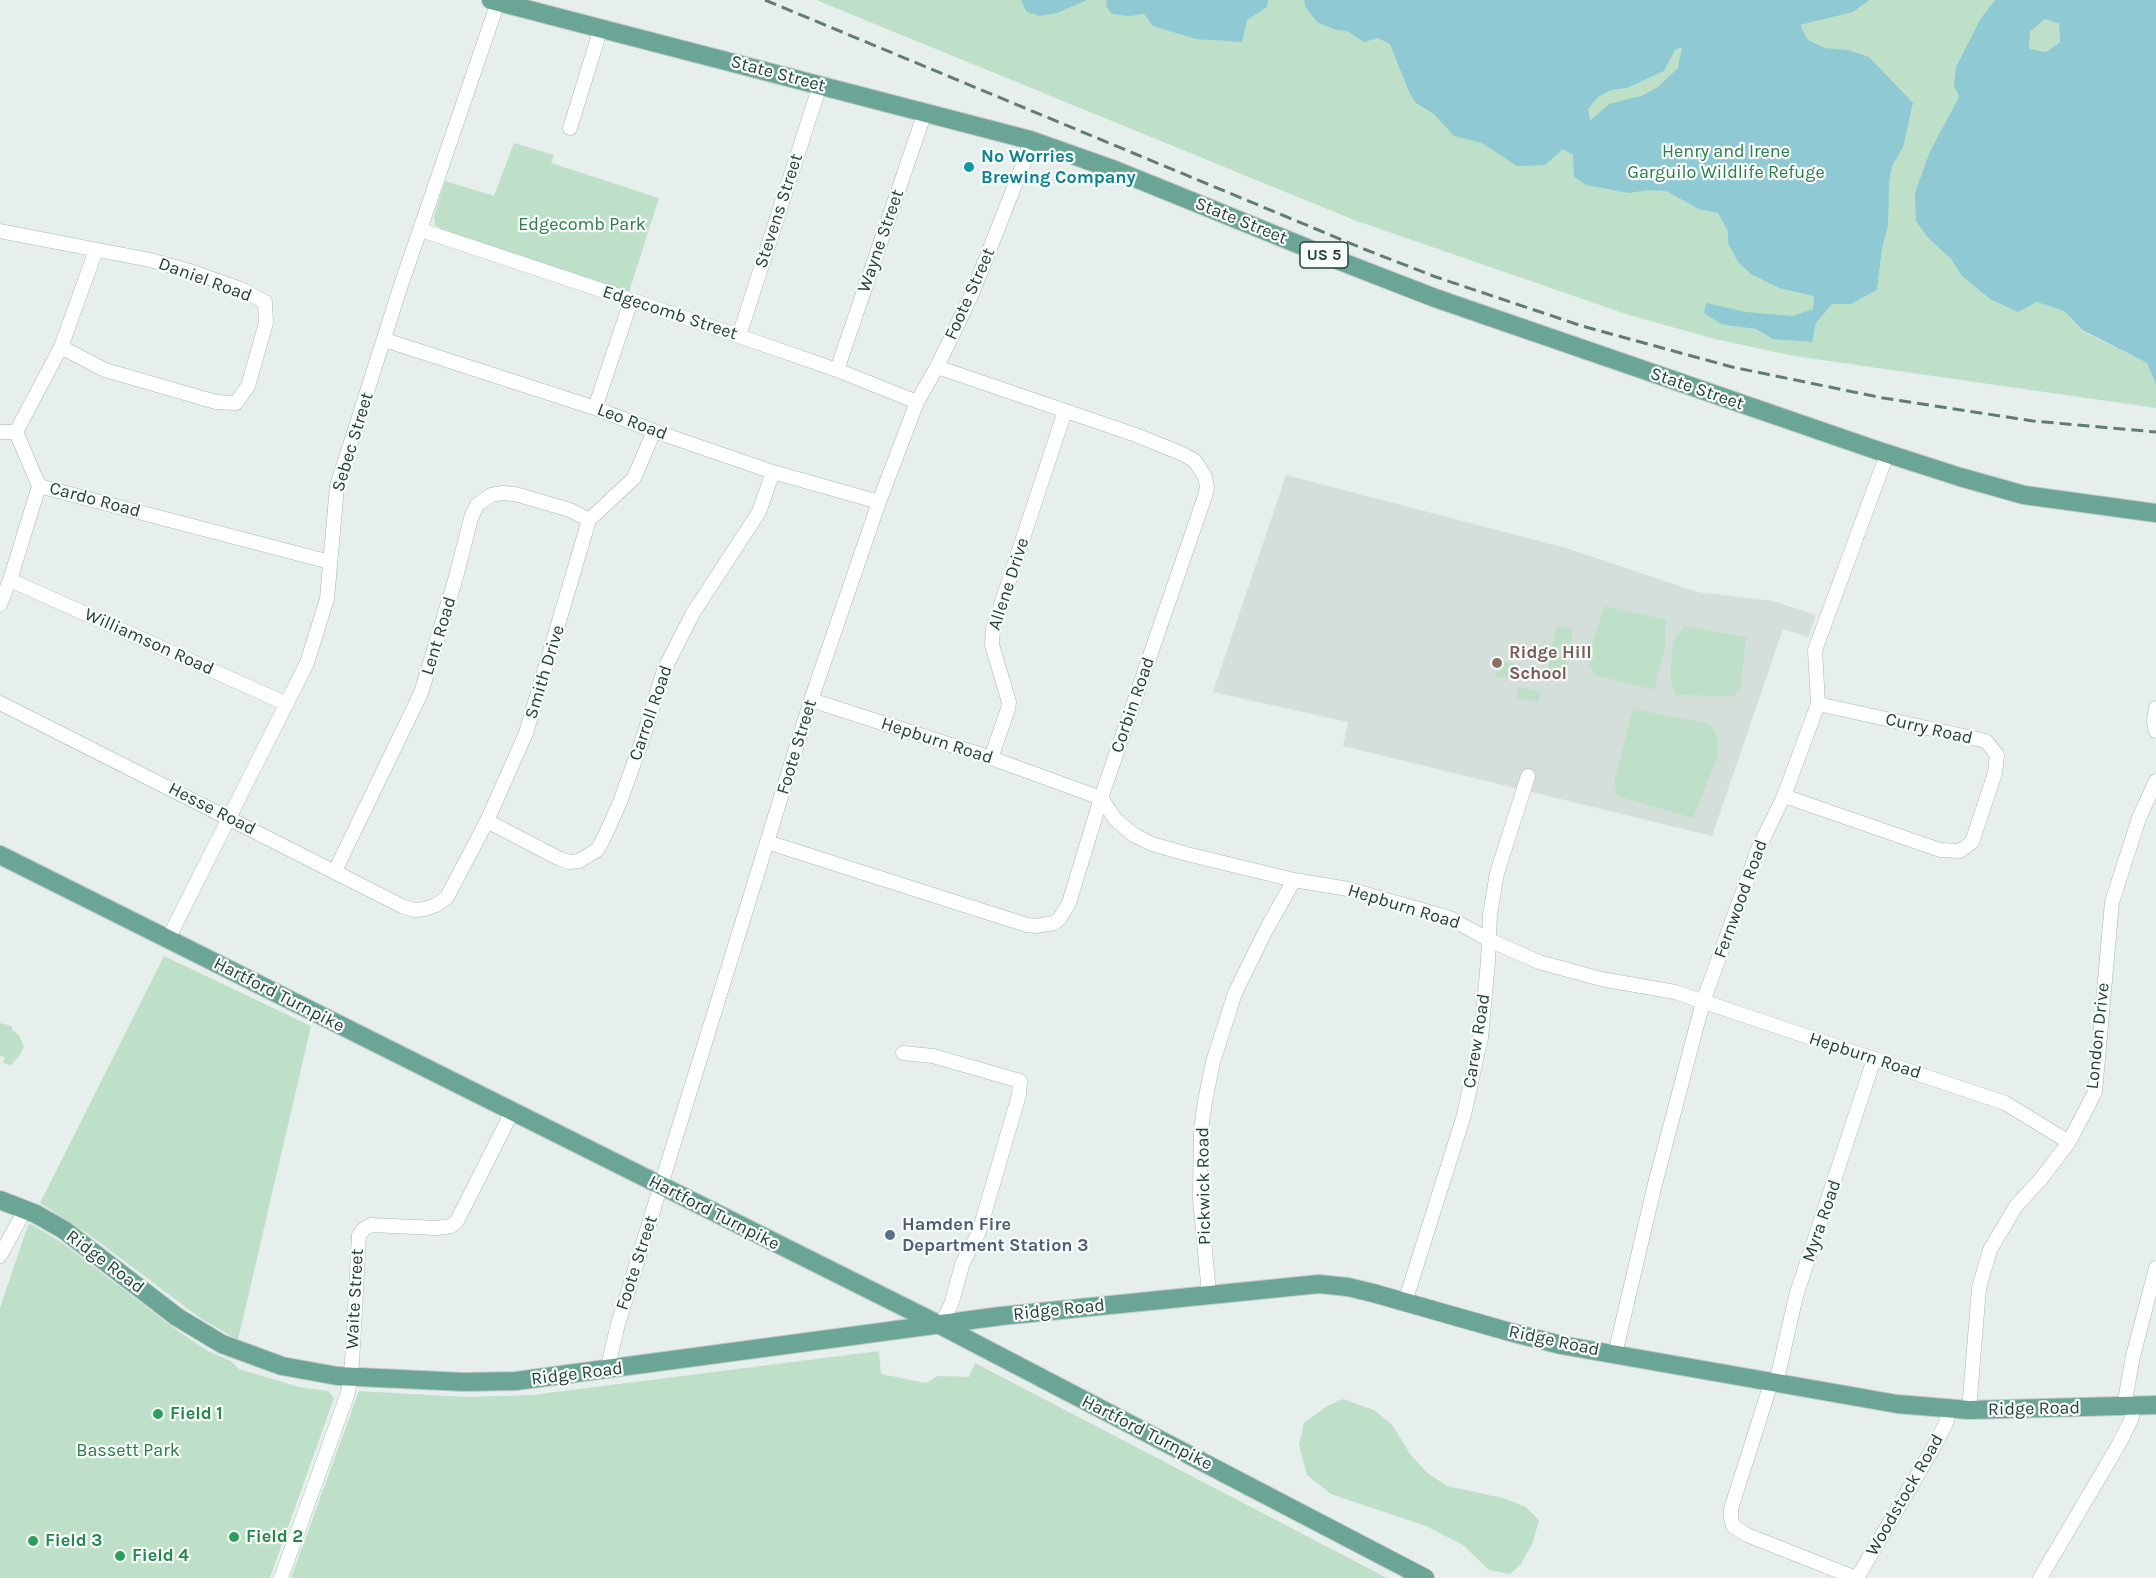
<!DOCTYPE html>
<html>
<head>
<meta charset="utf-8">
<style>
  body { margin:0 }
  canvas { display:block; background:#e6efeb }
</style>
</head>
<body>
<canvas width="2156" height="1578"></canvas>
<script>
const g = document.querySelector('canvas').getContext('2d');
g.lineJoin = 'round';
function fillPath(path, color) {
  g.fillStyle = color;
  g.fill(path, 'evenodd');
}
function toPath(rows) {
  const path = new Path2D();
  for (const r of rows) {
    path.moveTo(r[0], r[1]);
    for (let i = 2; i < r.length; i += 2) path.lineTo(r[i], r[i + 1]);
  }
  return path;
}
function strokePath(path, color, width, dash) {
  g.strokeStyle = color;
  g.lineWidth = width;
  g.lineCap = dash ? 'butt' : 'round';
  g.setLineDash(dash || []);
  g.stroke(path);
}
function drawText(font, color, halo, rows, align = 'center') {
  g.font = font + ' Karla,sans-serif';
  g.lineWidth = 4.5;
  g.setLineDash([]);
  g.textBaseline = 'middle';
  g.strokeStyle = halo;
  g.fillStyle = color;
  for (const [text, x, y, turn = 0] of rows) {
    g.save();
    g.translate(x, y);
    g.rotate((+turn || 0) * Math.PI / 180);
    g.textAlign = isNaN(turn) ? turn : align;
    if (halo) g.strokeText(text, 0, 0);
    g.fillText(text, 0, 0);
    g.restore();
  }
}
fillPath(toPath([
  [1286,475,1566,548,1697,592,1773,601,1816,615,1808,637,1783,629,1712,836,1343,746,1348,722,1213,692]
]), '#d4dfda');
fillPath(toPath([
  [816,0,1995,0,1981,18,1954,86,1959,97,1930,151,1915,192,1928,238,1951,259,1962,276,2064,311,2082,331,2147,363,2156,385,2156,408,1794,356,1715,339,1629,315,1354,220],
  [1888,226,1882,249,1877,290,1863,297],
  [2045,19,2059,24,2060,42,2046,52,2029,49,2030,32],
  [514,143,554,155,551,163,659,198,629,292,452,235,435,225,434,217,445,181,494,196],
  [1605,606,1666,620,1665,649,1654,690,1594,675,1587,657],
  [1557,626,1573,629,1564,678,1546,674],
  [1685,626,1746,637,1741,685,1734,696,1676,695,1670,677,1673,641],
  [1499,660,1515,664,1513,679,1496,676],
  [1519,687,1541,692,1538,702,1517,698],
  [1633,709,1710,724,1718,738,1717,758,1693,818,1617,796,1614,782],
  [164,956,311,1026,238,1340,200,1318,91,1236,40,1203],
  [0,1023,12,1026,12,1030,19,1035,24,1047,19,1056,11,1065,3,1063,5,1057,0,1056],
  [31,1224,64,1244,178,1331,208,1351,231,1361,239,1369,299,1387,328,1391,334,1398,270,1578,0,1578,0,1308,28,1225],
  [879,1351,881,1374,926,1383,938,1376,969,1377,975,1363,1387,1578,291,1578,359,1391,466,1397,532,1395],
  [1343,1399,1374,1410,1393,1426,1410,1454,1426,1472,1447,1486,1503,1498,1526,1507,1539,1520,1533,1542,1521,1564,1510,1574,1489,1570,1463,1545,1426,1526,1331,1494,1307,1475,1299,1445,1304,1423,1327,1406]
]), '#bfe0c8');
fillPath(toPath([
  [1021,0,1087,0,1057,13,1039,16,1027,12],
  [1107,0,1268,0,1267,7,1247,20,1242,42,1196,39,1153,26,1144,14,1129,16,1112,14,1106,6],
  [1304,0,1869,0,1853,12,1800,25,1808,40,1825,48,1848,50,1869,57,1913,103,1903,147,1892,166,1889,182,1888,226,1882,249,1877,290,1851,304,1832,304,1816,323,1812,342,1773,339,1756,329,1721,324,1704,313,1706,303,1746,312,1793,316,1813,309,1814,296,1779,288,1751,274,1738,262,1728,243,1728,231,1718,213,1699,209,1666,191,1648,190,1629,193,1587,185,1574,177,1573,155,1563,149,1545,165,1517,166,1482,143,1454,136,1434,114,1416,103,1409,92,1390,44,1378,38,1364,42,1347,31,1336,30,1317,22,1306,8],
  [1682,47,1678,68,1658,87,1641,96,1609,104,1590,121,1588,109,1598,97,1611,90,1627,88,1664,71,1675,50],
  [1995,0,2156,0,2156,385,2147,363,2082,330,2064,311,2037,302,2018,312,1990,299,1962,276,1951,259,1928,238,1916,221,1915,192,1930,151,1959,97,1954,86,1956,67,1981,18],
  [2045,19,2059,24,2060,42,2046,52,2029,49,2030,32]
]), '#8ec9d4');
const minor = toPath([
  [570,128,601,28],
  [421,230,739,336,837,370,917,402],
  [0,231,150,260,190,271,241,289,265,302,266,323,248,386,236,403,216,402,105,370,61,347],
  [739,336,820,85],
  [385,340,595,408,654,431,773,472,879,502],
  [837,370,925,112],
  [595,408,631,301],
  [0,432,16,432],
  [39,486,330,562],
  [39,486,16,432,61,347,96,250],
  [10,580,287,704],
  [0,605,10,580,39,486],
  [811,700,991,758,1101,798,1116,820,1134,835,1152,844,1187,854,1294,880,1348,889,1450,918,1489,940,1539,962,1601,979,1675,992,2005,1103,2069,1142],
  [0,703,402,906,414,910,425,909,436,905,447,897,487,821,526,733,589,520,634,478,654,431],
  [2156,708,2154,721,2156,731],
  [991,758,1008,709,1009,702,992,645,993,629,1065,411],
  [1784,796,1940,850,1960,851,1972,842,1995,773,1997,755,1986,741,1818,704],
  [487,821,560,859,569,862,579,861,597,850,604,838,620,802,645,732,664,670,693,613,759,512,773,472],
  [767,842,1027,925,1036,926,1054,923,1060,918,1069,903,1101,798,1205,496,1207,487,1205,477,1195,461,1183,454,1136,435,937,367],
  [335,871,421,693,456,577,471,518,477,505,491,495,503,493,515,494,570,510,589,520],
  [168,939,307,663,327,599,337,486,399,291,498,2],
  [903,1053,933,1056,1020,1081,1019,1095,979,1232,963,1262,951,1305,940,1325],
  [0,1256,25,1210],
  [1209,1293,1200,1199,1201,1130,1205,1101,1213,1062,1235,993,1266,930,1294,880],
  [1405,1302,1464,1115,1481,1037,1488,961,1490,915,1497,873,1528,776],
  [1615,1354,1654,1188,1703,1002,1759,847,1784,796,1818,704,1815,650,1887,454],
  [607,1370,618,1324,811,700,879,502,917,402,937,367,972,294,1026,157,1030,140],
  [1771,1383,1731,1509,1731,1518,1733,1526,1747,1535,1856,1578],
  [1776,1384,1796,1296,1874,1059],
  [2124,1406,2133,1356,2156,1268],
  [1969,1410,1979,1288,1990,1250,2016,1206,2041,1179,2069,1142,2095,1092,2112,902,2139,818,2156,781],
  [281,1578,348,1393,352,1363,359,1235,364,1229,371,1225,437,1228,451,1226,457,1221,512,1112],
  [1857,1578,1936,1443,1946,1423,1949,1409],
  [2040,1578,2119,1444,2131,1420,2134,1406]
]);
const major = toPath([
  [491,0,1030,140,1115,170,1337,260,1435,298,1876,450,1960,477,2024,495,2156,513],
  [0,855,940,1325,1425,1578],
  [0,1200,36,1214,64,1230,177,1317,222,1344,282,1366,337,1376,464,1382,516,1381,1001,1316,1319,1284,1348,1287,1373,1293,1510,1332,1561,1345,1897,1404,1969,1410,2156,1405]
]);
strokePath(minor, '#a8b8b2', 15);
strokePath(major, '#c2cac8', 20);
strokePath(minor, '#fff', 14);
strokePath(major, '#6aa596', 18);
strokePath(toPath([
  [765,0,1364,249,1436,277,1582,326,1732,367,1883,398,2033,421,2156,432]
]), '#5f7d75', 3, [12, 6]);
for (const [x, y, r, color] of [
  [969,167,6,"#0f9aa8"],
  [1497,663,6,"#8d6e63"],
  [890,1235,6,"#5c6f8a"],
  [158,1414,6,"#2e9e5b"],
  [234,1537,6,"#2e9e5b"],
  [33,1541,6,"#2e9e5b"],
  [120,1556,6,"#2e9e5b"]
]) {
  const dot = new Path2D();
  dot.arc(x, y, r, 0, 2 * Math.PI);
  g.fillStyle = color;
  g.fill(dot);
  strokePath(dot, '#f7fbf9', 2);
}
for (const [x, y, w] of [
  [1324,255,48]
]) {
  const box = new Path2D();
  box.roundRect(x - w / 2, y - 13, w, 26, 4.5);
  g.fillStyle = '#f7fbf9';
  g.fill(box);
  strokePath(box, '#24423a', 1.5);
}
drawText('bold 16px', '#24423a', null, [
  ["US 5",1324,255]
]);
drawText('18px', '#24423a', '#f7fbf9', [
  ["State Street",778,74,15],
  ["Stevens Street",779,211,-72],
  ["State Street",1241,221,22],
  ["Wayne Street",881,241,-71],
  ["Daniel Road",205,280,20],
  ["Foote Street",970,294,-66],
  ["Edgecomb Street",670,313,18],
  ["State Street",1697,389,19],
  ["Leo Road",632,422,21],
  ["Sebec Street",353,442,-73],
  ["Cardo Road",95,500,15],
  ["Allene Drive",1009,584,-72],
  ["Lent Road",439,636,-73],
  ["Williamson Road",149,642,24],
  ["Smith Drive",545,672,-73],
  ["Corbin Road",1133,705,-71],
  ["Carroll Road",651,713,-71],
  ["Curry Road",1929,729,13],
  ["Hepburn Road",937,741,18],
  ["Foote Street",797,747,-73],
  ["Hesse Road",212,809,27],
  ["Fernwood Road",1741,899,-70],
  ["Hepburn Road",1404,907,17],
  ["Hartford Turnpike",279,995,27],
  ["London Drive",2098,1036,-84],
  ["Carew Road",1477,1041,-81],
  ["Hepburn Road",1865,1056,18],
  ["Pickwick Road",1204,1186,-91],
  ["Hartford Turnpike",714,1213,27],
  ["Myra Road",1822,1221,-71],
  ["Ridge Road",105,1262,37],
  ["Foote Street",637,1263,-72],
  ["Waite Street",355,1299,-87],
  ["Ridge Road",1059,1310,-6],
  ["Ridge Road",1554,1341,12],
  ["Ridge Road",577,1374,-7],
  ["Ridge Road",2034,1409,-1],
  ["Hartford Turnpike",1147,1433,27],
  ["Woodstock Road",1905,1495,-60]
]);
drawText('18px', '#2d7a4b', '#f7fbf9', [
  ["Henry and Irene",1726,152],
  ["Garguilo Wildlife Refuge",1726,173],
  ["Edgecomb Park",582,225],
  ["Bassett Park",128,1451]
]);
drawText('bold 18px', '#0d838f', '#f7fbf9', [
  ["No Worries",981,157],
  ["Brewing Company",981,178]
], 'left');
drawText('bold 18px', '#785e54', '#f7fbf9', [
  ["Ridge Hill",1509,653],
  ["School",1509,674]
], 'left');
drawText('bold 18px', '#4e5e75', '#f7fbf9', [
  ["Hamden Fire",902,1225],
  ["Department Station 3",902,1246]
], 'left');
drawText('bold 18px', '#27864d', '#f7fbf9', [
  ["Field 1",170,1414],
  ["Field 2",246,1537],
  ["Field 3",45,1541],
  ["Field 4",132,1556]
], 'left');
</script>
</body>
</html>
